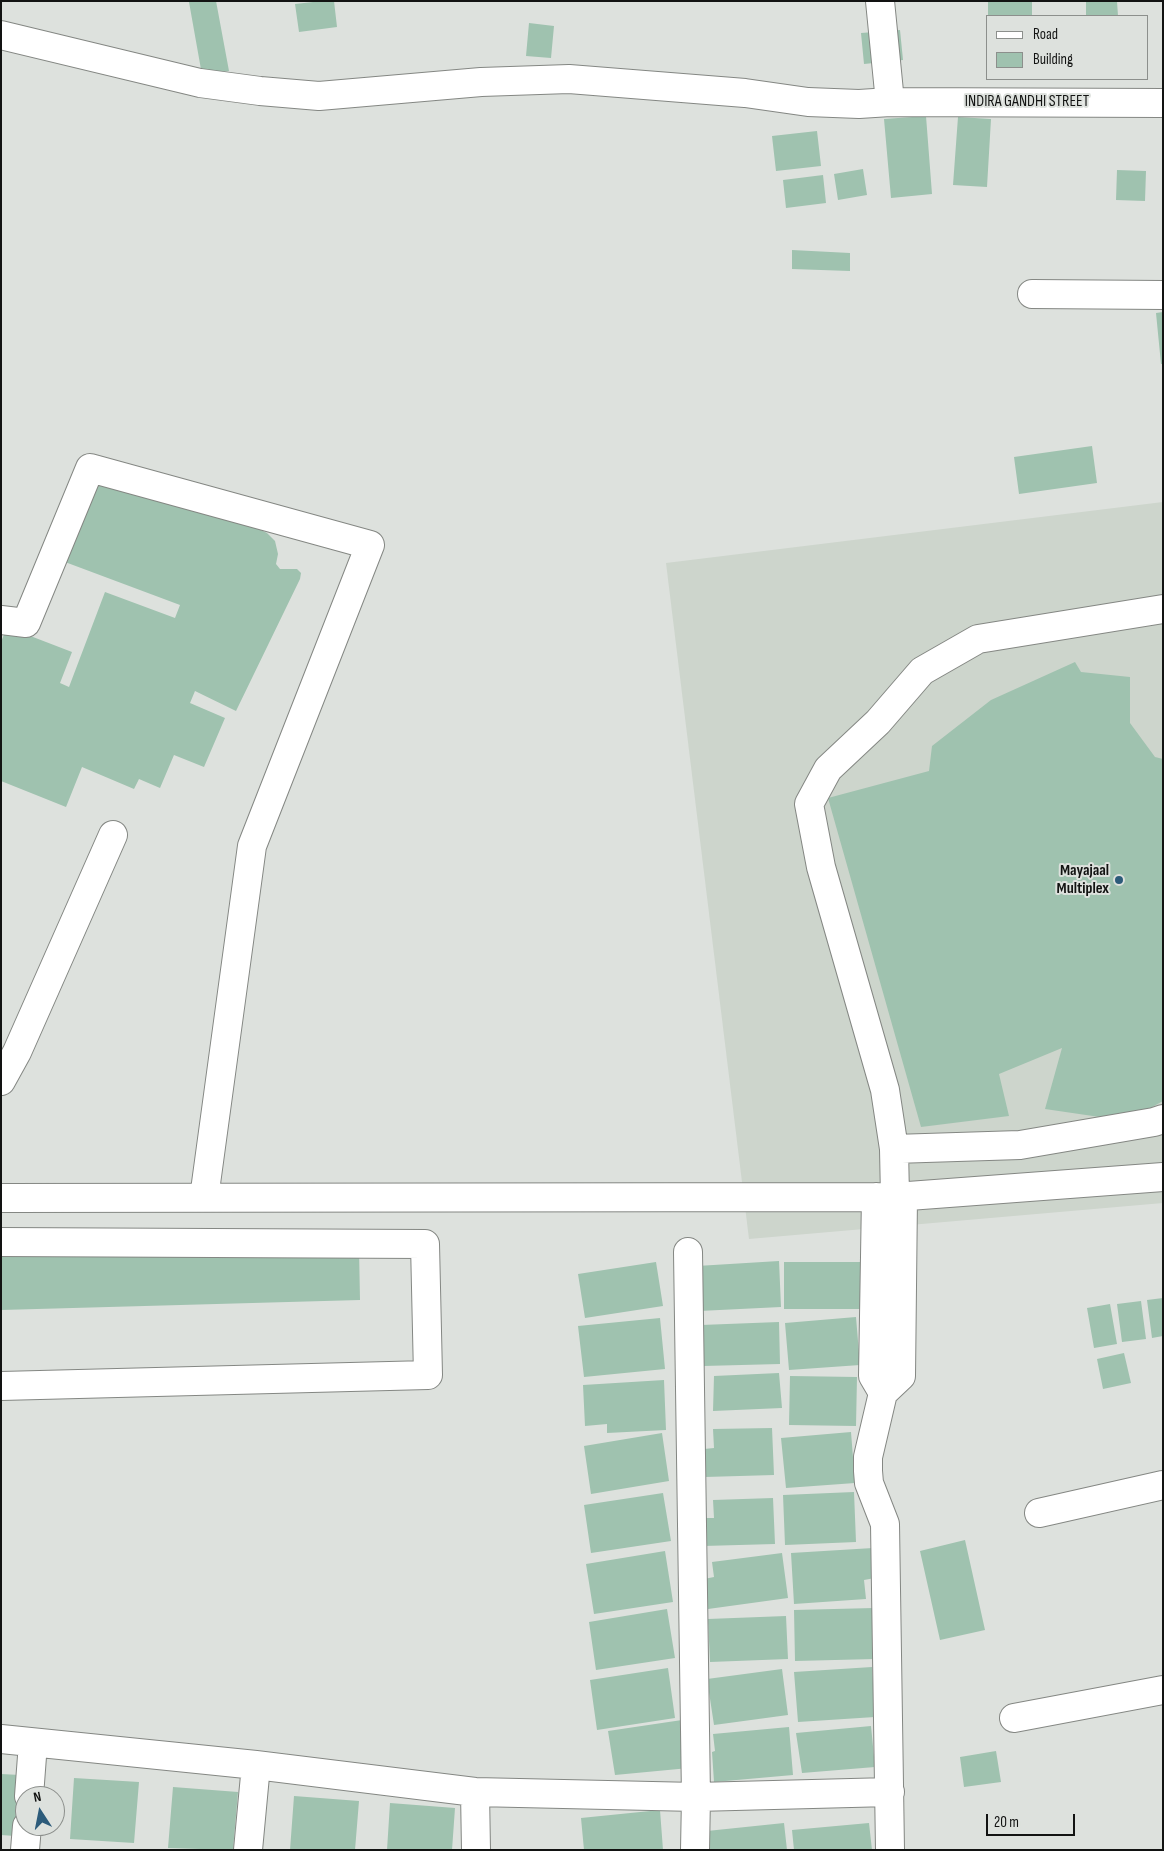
<!DOCTYPE html>
<html>
<head>
<meta charset="utf-8">
<style>
  body { margin:0 }
  #map { position:relative; width:1164px; height:1851px; overflow:hidden; background:#dde1dd; font-family:"Sofia Sans Condensed",sans-serif }
  canvas { display:block }
  .frame { position:absolute; inset:0; border:2px solid #121312; pointer-events:none }
  .legend { position:absolute; left:986px; top:15px; width:162px; height:65px; box-sizing:border-box; background:#dde1dd; border:1px solid #8c8f8c; margin:0; padding:6px 9px; list-style:none; font-size:15px; color:#121312 }
  .legend li { display:flex; align-items:center; gap:10px; height:25px }
  .legend b { width:25px; border:1px solid #8c8f8c }
  .north { position:absolute; left:15px; top:1786px; width:50px; height:50px; box-sizing:border-box; background:#dde1dd; border:1px solid #8c8f8c; border-radius:50%; rotate:349deg; font-size:14px; font-weight:700; line-height:20px; text-align:center; color:#121312 }
  .north::after { content:''; display:block; margin:auto; width:18px; height:22px; background:#2c5b7a; clip-path:polygon(50% 0,100% 100%,50% 72%,0 100%) }
  .scale { position:absolute; left:986px; top:1814px; width:89px; height:22px; box-sizing:border-box; border:2px solid #121312; border-top:0; padding-left:6px; font-size:15px; line-height:18px; white-space:nowrap; color:#121312; -webkit-text-stroke:4px #dde1dd; paint-order:stroke }
</style>
</head>
<body>
<div id="map">
<canvas width="1164" height="1851"></canvas>
<div class="frame"></div>
<ul class="legend">
<li><b style="height:6px;background:#fff"></b>Road</li>
<li><b style="height:14px;background:#9fc2af"></b>Building</li>
</ul>
<div class="north">N</div>
<div class="scale">20 m</div>
</div>
<script>
const g = document.querySelector('canvas').getContext('2d');
g.lineJoin = 'round';
function fillPath(path, color) {
  g.fillStyle = color;
  g.fill(path, 'evenodd');
}
function toPath(rows) {
  const path = new Path2D();
  for (const r of rows) {
    path.moveTo(r[0], r[1]);
    for (let i = 2; i < r.length; i += 2) path.lineTo(r[i], r[i + 1]);
  }
  return path;
}
function strokePath(path, color, width, dash) {
  g.strokeStyle = color;
  g.lineWidth = width;
  g.lineCap = dash ? 'butt' : 'round';
  g.setLineDash(dash || []);
  g.stroke(path);
}
function drawText(font, color, halo, rows, align = 'center') {
  g.font = font + ' "Sofia Sans Condensed",sans-serif';
  g.lineWidth = 4;
  g.setLineDash([]);
  g.textBaseline = 'middle';
  g.strokeStyle = halo;
  g.fillStyle = color;
  for (const [text, x, y, turn = 0] of rows) {
    g.save();
    g.translate(x, y);
    g.rotate((+turn || 0) * Math.PI / 180);
    g.textAlign = isNaN(turn) ? turn : align;
    if (halo) g.strokeText(text, 0, 0);
    g.fillText(text, 0, 0);
    g.restore();
  }
}
fillPath(toPath([
  [1163,502,1163,1203,749,1239,666,563]
]), '#cdd5cc');
fillPath(toPath([
  [216,1,229,71,202,75,189,2],
  [322,1,334,1,337,27,299,32,295,4],
  [988,1,1032,1,1032,16,988,16],
  [1086,1,1117,1,1118,16,1086,16],
  [529,23,554,26,551,58,526,56],
  [900,30,903,60,864,64,861,33],
  [926,116,932,194,891,198,884,119],
  [958,117,991,119,987,187,953,185],
  [817,131,821,166,776,171,772,136],
  [863,169,867,195,838,200,834,174],
  [1117,170,1146,171,1145,201,1116,200],
  [823,175,826,203,786,208,783,180],
  [792,250,850,253,850,271,792,269],
  [1163,312,1163,364,1161,364,1156,313],
  [1092,446,1097,483,1019,494,1014,457],
  [91,469,239,519,267,533,275,541,278,554,276,564,280,569,297,569,301,573,300,579,236,711,195,691,190,703,225,718,204,767,174,755,160,788,139,779,134,789,82,767,66,807,1,781,1,642,7,627,72,652,60,683,69,687,105,592,175,618,180,605,65,562],
  [1075,662,1081,672,1130,677,1130,723,1155,757,1163,759,1163,1101,1127,1121,1045,1109,1062,1048,999,1074,1009,1116,921,1127,828,798,929,771,932,746,991,700],
  [359,1248,360,1300,1,1310,1,1257],
  [779,1261,781,1307,699,1311,697,1266],
  [656,1262,663,1306,585,1318,578,1274],
  [784,1262,865,1262,864,1309,784,1309],
  [1163,1298,1163,1336,1152,1338,1147,1300],
  [1141,1301,1146,1339,1122,1342,1117,1304],
  [1110,1304,1117,1344,1094,1348,1087,1308],
  [856,1317,860,1365,789,1370,785,1323],
  [660,1318,665,1369,584,1377,578,1326],
  [779,1322,780,1364,703,1366,701,1325],
  [1124,1353,1131,1383,1103,1389,1097,1359],
  [779,1373,782,1408,713,1411,714,1376],
  [790,1376,857,1377,856,1426,789,1425],
  [664,1380,666,1430,607,1433,607,1424,585,1426,583,1385],
  [772,1428,774,1475,705,1477,704,1449,714,1448,713,1429],
  [851,1432,855,1483,786,1488,781,1438],
  [662,1433,669,1481,591,1494,584,1446],
  [854,1492,856,1542,785,1545,783,1495],
  [663,1493,671,1541,591,1553,584,1505],
  [773,1498,775,1544,703,1546,702,1518,714,1518,713,1500],
  [965,1540,985,1630,940,1640,920,1551],
  [873,1548,875,1578,864,1580,866,1599,794,1604,791,1553],
  [665,1551,673,1602,594,1614,586,1564],
  [782,1553,788,1598,708,1609,704,1579,714,1577,712,1562],
  [874,1608,875,1659,795,1661,794,1610],
  [667,1609,675,1658,596,1670,589,1622],
  [786,1616,788,1659,710,1662,708,1619],
  [872,1667,875,1717,798,1722,794,1672],
  [668,1668,675,1718,597,1730,590,1680],
  [782,1669,788,1715,714,1725,707,1679],
  [682,1720,689,1768,615,1775,608,1731],
  [871,1726,875,1767,802,1773,796,1733],
  [789,1727,793,1775,714,1782,712,1752,715,1751,713,1734],
  [996,1751,1001,1782,964,1787,960,1757],
  [1,1774,20,1775,15,1836,1,1835],
  [74,1778,139,1782,134,1843,70,1839],
  [173,1787,238,1792,233,1850,168,1848],
  [294,1796,359,1801,355,1850,290,1850],
  [390,1803,455,1808,452,1850,387,1850],
  [660,1810,663,1850,584,1850,581,1818],
  [784,1823,787,1850,709,1850,707,1831],
  [869,1823,872,1850,794,1850,792,1830]
]), '#9fc2af');
const minor = toPath([
  [880,1,890,102],
  [1,35,200,83,260,91,319,96,481,82,569,79,745,93,808,102,859,104,890,102,1163,103],
  [1032,294,1163,295],
  [1163,609,978,639,922,671,878,722,828,769,809,804,821,867,885,1090,894,1149,1020,1145,1154,1122,1163,1119],
  [1,620,26,623,90,468,370,545,252,846,204,1198],
  [1,1081,17,1052,113,835],
  [894,1149,895,1197],
  [876,1197,873,1376,883,1393],
  [1,1198,895,1197,1163,1177],
  [1,1242,425,1244,428,1375,1,1386],
  [688,1252,696,1797,695,1850],
  [1039,1513,1163,1485],
  [1014,1718,1163,1690],
  [1,1739,256,1765,475,1792,696,1797,890,1792],
  [475,1792,476,1850],
  [29,1796,33,1743],
  [25,1850,27,1826],
  [248,1850,256,1765],
  [890,1850,885,1524,869,1483,868,1471,868,1457,883,1393,901,1376,903,1197]
]);
strokePath(minor, '#848783', 30);
strokePath(minor, '#fff', 28);
for (const [x, y, r, color] of [
  [1119,880,5,"#2c5b7a"]
]) {
  const dot = new Path2D();
  dot.arc(x, y, r, 0, 2 * Math.PI);
  g.fillStyle = color;
  g.fill(dot);
  strokePath(dot, '#dde1dd', 2);
}
drawText('16px', '#121312', '#dde1dd', [
  ["INDIRA GANDHI STREET",1027,102]
]);
drawText('bold 16px', '#121312', '#dde1dd', [
  ["Mayajaal",1109,871],
  ["Multiplex",1109,889]
], 'right');
</script>
</body>
</html>
